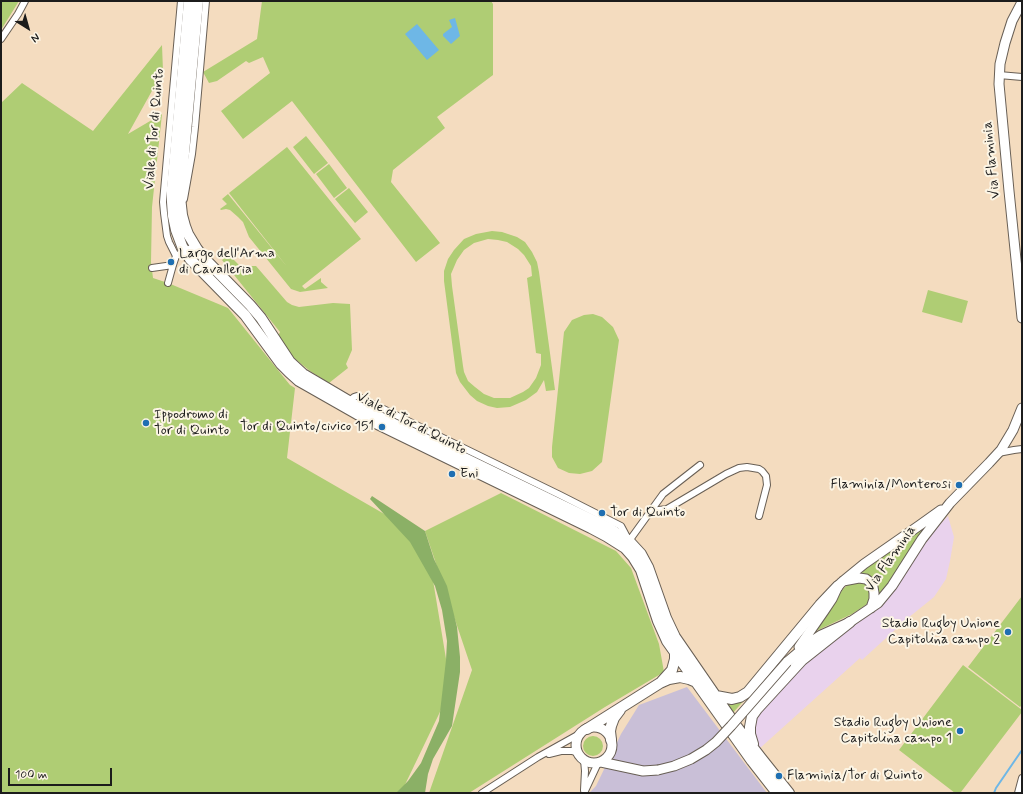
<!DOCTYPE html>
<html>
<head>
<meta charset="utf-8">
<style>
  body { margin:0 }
  #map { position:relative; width:1023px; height:794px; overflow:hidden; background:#f4dcbf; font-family:Mynerve,sans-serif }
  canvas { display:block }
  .frame { position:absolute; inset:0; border:2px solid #1c1c1c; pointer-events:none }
  .north { position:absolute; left:8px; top:8px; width:40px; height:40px; -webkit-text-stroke:3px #fcf5e5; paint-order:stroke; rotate:143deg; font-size:11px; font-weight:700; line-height:16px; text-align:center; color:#1c1c1c }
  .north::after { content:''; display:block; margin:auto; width:14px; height:18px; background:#1c1c1c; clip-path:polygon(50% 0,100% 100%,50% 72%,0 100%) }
  .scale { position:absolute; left:8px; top:768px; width:104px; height:18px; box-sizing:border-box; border:2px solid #1c1c1c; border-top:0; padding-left:5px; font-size:12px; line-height:14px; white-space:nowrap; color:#1c1c1c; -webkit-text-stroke:3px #fcf5e5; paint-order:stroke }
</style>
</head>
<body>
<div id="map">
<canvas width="1023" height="794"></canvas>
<div class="frame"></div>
<div class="north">N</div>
<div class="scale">100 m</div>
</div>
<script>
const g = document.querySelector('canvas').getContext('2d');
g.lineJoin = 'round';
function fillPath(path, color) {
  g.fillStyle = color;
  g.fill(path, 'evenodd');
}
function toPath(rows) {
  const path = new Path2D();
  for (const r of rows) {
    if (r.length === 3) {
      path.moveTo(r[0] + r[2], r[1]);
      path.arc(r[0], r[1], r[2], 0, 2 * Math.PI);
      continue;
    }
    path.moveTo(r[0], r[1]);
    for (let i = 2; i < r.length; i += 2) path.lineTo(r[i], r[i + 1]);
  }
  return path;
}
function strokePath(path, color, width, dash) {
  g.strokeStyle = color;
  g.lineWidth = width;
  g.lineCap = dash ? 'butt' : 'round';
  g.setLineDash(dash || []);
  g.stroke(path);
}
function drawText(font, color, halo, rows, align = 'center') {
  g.font = font + ' Mynerve,sans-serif';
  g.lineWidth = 4;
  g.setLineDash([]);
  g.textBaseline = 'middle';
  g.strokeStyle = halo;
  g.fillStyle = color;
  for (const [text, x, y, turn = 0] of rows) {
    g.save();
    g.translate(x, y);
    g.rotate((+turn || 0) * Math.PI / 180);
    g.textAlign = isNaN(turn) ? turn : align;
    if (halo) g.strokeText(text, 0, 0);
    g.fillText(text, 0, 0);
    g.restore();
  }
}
fillPath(toPath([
  [948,516,954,537,950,561,946,579,934,597,908,618,862,660,860,658,759,749,753,735,754,719,765,705,823,646,826,648,838,636,861,619,933,532]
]), '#e9d2ed');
fillPath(toPath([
  [687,687,767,793,589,793,596,786,621,734,639,705]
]), '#c9bfd7');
fillPath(toPath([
  [1,1,19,1,1,30],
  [262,1,491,1,493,4,493,75,437,117,445,128,393,170,391,182,440,243,416,262,292,101,243,139,221,111,270,73,263,57,249,63,246,61,217,81,209,83,203,72,257,39],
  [162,45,163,71,128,134,162,114,152,207,151,262,153,278,168,283,228,308,290,385,295,388,287,458,426,538,451,689,401,793,1,793,1,103,22,83,93,131],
  [306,136,328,163,314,174,293,147],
  [287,147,361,239,302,286,305,289,321,278,321,282,328,288,300,292,291,289,249,237,243,222,238,217,230,210,226,209,221,210,220,209,227,204,222,199,228,194,288,268,229,193],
  [329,164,347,188,334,198,316,174],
  [349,188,368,212,355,223,335,199],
  [492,231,502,232,517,237,525,242,532,252,537,262,539,272,555,390,546,391,544,380,537,392,526,400,510,407,497,408,488,406,477,401,470,395,460,382,456,373,444,281,444,271,448,259,454,250,464,239,476,234],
  [488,239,498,240,507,242,518,249,524,255,531,266,532,276,527,278,536,353,541,354,541,365,536,378,529,388,523,392,510,398,494,398,484,394,475,387,468,381,464,372,463,366,452,286,451,274,457,260,464,250,474,243],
  [229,255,240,266,256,266,287,302,292,305,299,307,333,303,350,304,352,350,346,364,348,368,329,383,310,371,294,358,278,336,280,332,222,260],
  [928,290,968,301,962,323,922,312],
  [593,314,602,317,613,327,619,340,602,462,592,471,580,474,569,473,558,468,552,457,552,447,564,332,572,320,584,315],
  [501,493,616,551,631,568,659,644,664,672,605,707,469,793,429,793,472,670,425,531],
  [923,528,924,529,885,588,878,597,856,572],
  [861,582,866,585,869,588,870,594,870,599,867,604,852,614,814,632,843,589,850,583],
  [1022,596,1022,705,1020,707,968,667],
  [963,665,1022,710,1022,712,961,792,955,793,899,750],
  [747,697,732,714,723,701],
  [593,746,10]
]), '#afcd74');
fillPath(toPath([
  [372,496,425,531,434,559,447,586,457,627,460,657,460,672,452,726,433,759,428,774,425,793,396,793,408,781,421,763,439,721,446,660,447,641,442,610,435,586,410,542,370,499]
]), '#8bb066');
fillPath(toPath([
  [455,18,460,36,451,44,443,36,443,34,452,27,449,20],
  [417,24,439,50,427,60,405,34]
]), '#6eb7e6');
strokePath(toPath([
  [994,793,996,788,1022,750]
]), '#6eb7e6', 2);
const street = toPath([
  [1,39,18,14,25,1],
  [999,75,1022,77],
  [184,199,192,154,195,127,206,1],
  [176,256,169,242,167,236,164,213,163,202,181,1],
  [152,268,173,265],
  [168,283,173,265,176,256,195,246],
  [348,402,354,397,357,396,361,398,560,495,621,526,629,541,663,494,700,465],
  [998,453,1014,450,1022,449],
  [651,511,667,509,726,474,739,468,747,467,759,469,762,471,766,476,767,485,759,516],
  [549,754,561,751,572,751,577,752],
  [584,760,585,771,584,790],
  [482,793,538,757,581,733],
  [584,793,598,763],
  [1018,793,1022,778]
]);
const secondary = toPath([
  [1022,2,1012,21,1005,43,1000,64,999,84,1009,191,1022,318],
  [843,581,859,578,866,579,870,582,873,587,874,593,874,599,871,608],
  [799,647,824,611,832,599,838,586,842,582,864,564,920,525,941,510],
  [787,662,812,641,821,635,850,622,878,603,892,586,922,539,950,503,989,463,1001,450,1013,430,1022,408],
  [594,745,18],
  [601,762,643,771,658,770]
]);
const primary = toPath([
  [189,1,172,188,172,202,173,216,176,230,182,246,190,259,245,315,281,364,289,372,299,381,357,414,591,528,606,536,625,548,633,557,641,570,658,621,667,641,752,761,777,793],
  [198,1,180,197,182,215,185,226,188,234,197,249,204,258,250,305,261,318,290,362,303,374,359,407,609,528,629,541,641,554,648,567,666,618,675,637,737,727,761,758,789,793],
  [662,681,672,670,675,659,675,654],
  [716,696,732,699,740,697,748,692,820,605,838,586],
  [587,729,660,683,669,679,680,677,689,679,696,682],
  [611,740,610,731,611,726,614,718,620,710],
  [753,744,750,734,750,727,752,716,757,709,802,660,850,622]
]);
strokePath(street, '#685f55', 8);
strokePath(secondary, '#685f55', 11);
strokePath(primary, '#685f55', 12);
strokePath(street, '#fff', 6);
strokePath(secondary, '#fff', 9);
strokePath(primary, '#fff', 10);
const secondaryBridge = toPath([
  [658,770,674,766,691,759,706,750,716,742,731,726,787,662]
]);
strokePath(secondaryBridge, '#685f55', 11, []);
strokePath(secondaryBridge, '#fff', 9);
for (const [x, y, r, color] of [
  [171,262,4,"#1f6fb2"],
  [146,423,4,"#1f6fb2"],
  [382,427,4,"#1f6fb2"],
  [452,474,4,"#1f6fb2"],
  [959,485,4,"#1f6fb2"],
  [602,513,4,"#1f6fb2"],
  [1008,632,4,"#1f6fb2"],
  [960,731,4,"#1f6fb2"],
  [779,776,4,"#1f6fb2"]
]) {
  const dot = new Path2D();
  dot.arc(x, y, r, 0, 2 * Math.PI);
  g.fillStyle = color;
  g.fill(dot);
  strokePath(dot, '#fcf5e5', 1.5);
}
drawText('14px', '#1c1c1c', '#fcf5e5', [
  ["Viale di Tor di Quinto",155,129,-85],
  ["Via Flaminia",992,160,-96],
  ["Viale di Tor di Quinto",411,424,27],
  ["Via Flaminia",891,559,-55]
]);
drawText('14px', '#1c1c1c', '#fcf5e5', [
  ["Largo dell'Arma",179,254],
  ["di Cavalleria",179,270],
  ["Ippodromo di",154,415],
  ["Tor di Quinto",154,431],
  ["Tor di Quinto/civico 151",374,427,"right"],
  ["Eni",460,474],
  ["Flaminia/Monterosi",951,485,"right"],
  ["Tor di Quinto",610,513],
  ["Stadio Rugby Unione",1000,624,"right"],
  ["Capitolina campo 2",1000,640,"right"],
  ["Stadio Rugby Unione",952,723,"right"],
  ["Capitolina campo 1",952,739,"right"],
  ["Flaminia/Tor di Quinto",787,776]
], 'left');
</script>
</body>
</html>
